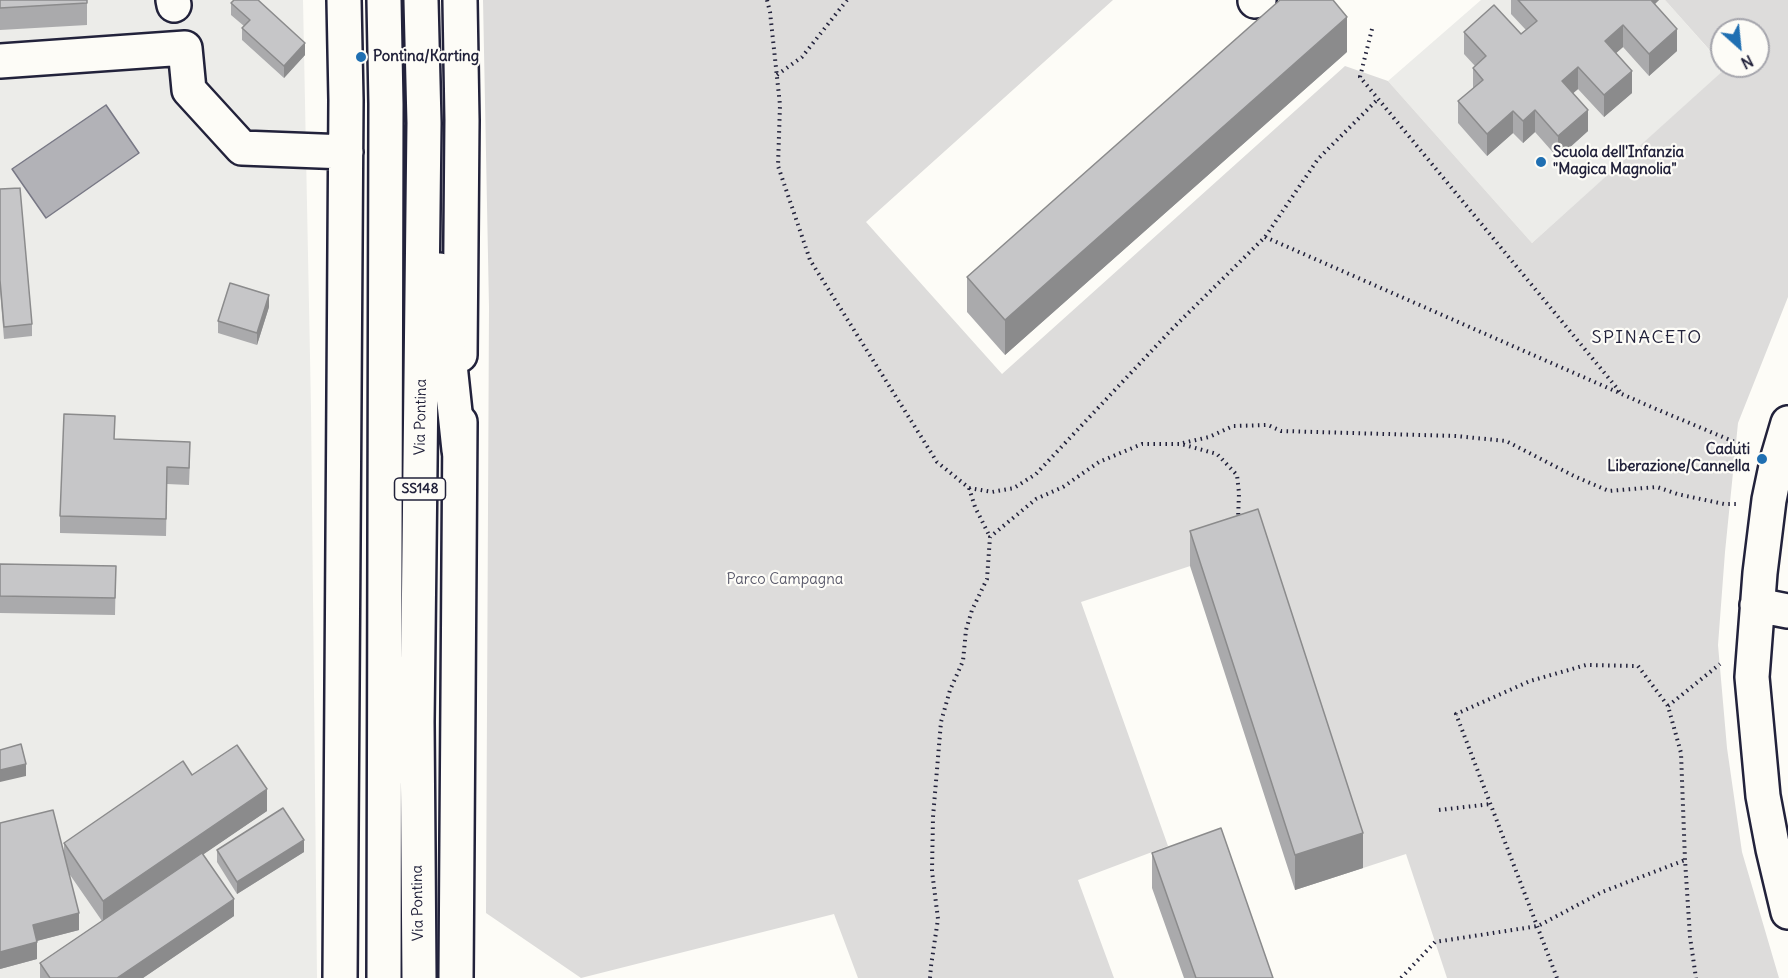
<!DOCTYPE html>
<html>
<head>
<meta charset="utf-8">
<style>
  body { margin:0 }
  #map { position:relative; width:1788px; height:978px; overflow:hidden; background:#fdfcf7; font-family:Delius,sans-serif }
  canvas { display:block }
  .north { position:absolute; left:1710px; top:18px; width:60px; height:60px; box-sizing:border-box; background:#fdfcf7; border:2px solid #a5a5ac; border-radius:50%; rotate:153deg; font-size:16px; font-weight:700; line-height:24px; text-align:center; color:#22223b }
  .north::after { content:''; display:block; margin:auto; width:21px; height:27px; background:#1f6fb2; clip-path:polygon(50% 0,100% 100%,50% 72%,0 100%) }
</style>
</head>
<body>
<div id="map">
<canvas width="1788" height="978"></canvas>
<div class="north">N</div>
</div>
<script>
const g = document.querySelector('canvas').getContext('2d');
g.lineJoin = 'round';
function fillPath(path, color) {
  g.fillStyle = color;
  g.fill(path, 'evenodd');
}
function toPath(rows) {
  const path = new Path2D();
  for (const r of rows) {
    path.moveTo(r[0], r[1]);
    for (let i = 2; i < r.length; i += 2) path.lineTo(r[i], r[i + 1]);
  }
  return path;
}
function strokePath(path, color, width, dash) {
  g.strokeStyle = color;
  g.lineWidth = width;
  g.lineCap = dash ? 'butt' : 'round';
  g.setLineDash(dash || []);
  g.stroke(path);
}
function drawText(font, color, halo, rows, align = 'center') {
  g.font = font + ' Delius,sans-serif';
  g.lineWidth = 4.5;
  g.setLineDash([]);
  g.textBaseline = 'middle';
  g.strokeStyle = halo;
  g.fillStyle = color;
  for (const [text, x, y, turn = 0] of rows) {
    g.save();
    g.translate(x, y);
    g.rotate((+turn || 0) * Math.PI / 180);
    g.textAlign = isNaN(turn) ? turn : align;
    if (halo) g.strokeText(text, 0, 0);
    g.fillText(text, 0, 0);
    g.restore();
  }
}
fillPath(toPath([
  [0,0,303,0,311,408,317,978,0,978],
  [1481,0,1665,0,1726,69,1532,243,1388,81]
]), '#ecece9');
fillPath(toPath([
  [483,0,1113,0,866,222,1002,374,1345,66,1388,81,1532,243,1725,69,1724,66,1758,66,1758,30,1722,30,1722,64,1665,0,1788,0,1788,297,1738,423,1725,552,1718,645,1727,748,1742,852,1779,978,1447,978,1406,854,1363,868,1257,544,1081,602,1168,846,1078,880,1114,978,858,978,834,914,581,978,486,913,489,307]
]), '#dddcdb');
const water = toPath([
  [106,105,139,153,46,218,12,169,106,105]
]);
fillPath(water, '#b2b2b7');
strokePath(water, '#787885', 1.5);
const minor = toPath([
  [173,0,174,5],
  [1255,1,1259,0],
  [0,61,185,48,189,90,242,148,346,152],
  [460,355,462,120,460,0],
  [1788,423,1778,457,1769,500,1760,573,1752,677,1763,796,1773,849,1788,912],
  [1757,605,1788,611],
  [340,978,346,100,344,0],
  [456,978,460,422]
]);
const highway = toPath([
  [384,0,386,104,384,978],
  [440,270,459,450],
  [419,978,417,722,424,123,421,0]
]);
strokePath(minor, '#22223b', 38);
strokePath(highway, '#22223b', 38);
strokePath(toPath([
  [767,0,770,12,780,105,778,166,810,260,937,462,969,488,992,492,1014,488,1036,474,1173,328,1265,237,1318,159,1378,99],
  [1372,29,1360,77,1621,393],
  [777,75,802,57,847,0],
  [1265,237,1649,406,1749,448],
  [1183,443,1209,437,1233,426,1268,425,1281,431,1456,436,1506,441,1576,477,1609,491,1657,487,1677,494,1724,504,1736,504],
  [969,488,975,507,990,537],
  [1668,706,1720,664],
  [1439,810,1491,804],
  [930,978,931,966,938,919,932,871,933,817,941,722,950,690,963,661,966,630,972,610,987,579,990,537,1036,499,1063,487,1099,462,1142,444,1181,444,1217,454,1237,475,1239,493,1238,520],
  [1401,978,1435,942,1538,926,1602,892,1685,860],
  [1557,978,1456,714,1530,681,1586,665,1638,666,1668,706,1681,753,1685,860,1690,937,1696,978]
]), '#22223b', 4, [1.5, 4.5]);
strokePath(minor, '#fdfcf7', 33);
strokePath(highway, '#fdfcf7', 33);
fillPath(toPath([
  [0,0,87,0,87,25,0,30],
  [1511,0,1659,0,1655,4,1677,51,1649,76,1623,47,1616,53,1632,93,1604,117,1578,89,1573,93,1588,131,1558,158,1535,132,1523,143,1513,133,1487,156,1458,123,1458,101,1473,89,1473,68,1475,66,1464,54,1464,32,1521,34,1526,30,1511,14],
  [231,3,305,55,284,78,242,40,242,28,244,26,231,15],
  [1347,52,1005,355,967,312,967,277],
  [0,189,32,324,32,336,4,339,0,291],
  [269,307,257,345,218,333,218,321],
  [115,439,190,459,189,485,167,484,166,536,60,533,60,516],
  [1190,531,1363,868,1295,890,1190,566],
  [0,564,116,566,115,615,0,613],
  [192,775,267,811,203,854,234,916,143,978,40,978,40,963,102,921,68,872,79,930,36,941,37,959,0,969,0,823,64,854,64,843],
  [217,850,304,852,237,894,217,862],
  [1152,853,1273,978,1184,978,1152,888]
]), '#aaaaac');
fillPath(toPath([
  [1644,0,1659,0,1644,14],
  [1347,17,1347,52,1005,355,1005,320],
  [1623,25,1623,47,1605,63,1605,41],
  [1677,29,1677,51,1649,76,1649,54],
  [305,43,305,55,284,78,284,66],
  [1578,67,1578,89,1562,103,1562,81],
  [1632,71,1632,93,1604,117,1604,95],
  [1535,110,1535,132,1523,143,1523,121],
  [1588,110,1588,131,1558,158,1558,136],
  [1513,111,1513,133,1487,156,1487,134],
  [269,295,269,307,257,345,257,333],
  [26,764,26,776,0,782,0,770],
  [267,789,267,811,103,923,103,901],
  [1363,833,1363,868,1295,890,1295,855],
  [304,840,304,852,237,894,237,882],
  [234,899,234,916,143,978,117,978],
  [79,913,79,930,33,942,33,925],
  [37,942,37,959,0,969,0,952]
]), '#8b8b8c');
const building = toPath([
  [0,0,87,0,87,3,0,8,0,0],
  [234,0,258,0,305,43,284,66,242,28,250,20,231,3,234,0],
  [1280,0,1333,0,1347,17,1005,320,967,277,1280,0],
  [1518,0,1651,0,1677,29,1649,54,1623,25,1605,41,1632,71,1604,95,1578,67,1562,81,1588,110,1558,136,1535,110,1523,121,1513,111,1487,134,1458,101,1483,80,1473,68,1486,56,1464,32,1494,5,1521,34,1537,21,1518,0],
  [20,188,32,324,4,327,0,280,0,189,20,188],
  [230,283,269,295,257,333,218,321,230,283],
  [64,414,115,416,114,439,190,442,189,468,167,467,166,519,60,516,64,414],
  [1258,509,1363,833,1295,855,1190,531,1258,509],
  [0,564,116,566,115,598,0,596,0,564],
  [21,744,26,764,0,770,0,750,21,744],
  [237,745,267,789,103,901,64,843,183,761,192,775,237,745],
  [283,808,304,840,237,882,217,850,283,808],
  [53,810,79,913,33,925,37,942,0,952,0,823,53,810],
  [1221,828,1273,978,1196,978,1152,853,1221,828],
  [202,853,234,899,117,978,50,978,40,963,202,853]
]);
fillPath(building, '#c6c6c8');
strokePath(building, '#8b8b8c', 1.5);
for (const [x, y, r, color] of [
  [361,57,6,"#1f6fb2"],
  [1541,162,6,"#1f6fb2"],
  [1762,459,6,"#1f6fb2"]
]) {
  const dot = new Path2D();
  dot.arc(x, y, r, 0, 2 * Math.PI);
  g.fillStyle = color;
  g.fill(dot);
  strokePath(dot, '#fdfcf7', 2);
}
for (const [x, y, w] of [
  [420,489,51]
]) {
  const box = new Path2D();
  box.roundRect(x - w / 2, y - 11, w, 22, 4.5);
  g.fillStyle = '#fdfcf7';
  g.fill(box);
  strokePath(box, '#22223b', 1.5);
}
drawText('bold 14px', '#22223b', null, [
  ["SS148",420,489]
]);
drawText('bold 15px', '#22223b', '#fdfcf7', [
  ["Pontina/Karting",373,57],
  ["Scuola dell'Infanzia",1553,153],
  ["\"Magica Magnolia\"",1553,170],
  ["Caduti",1750,450,"right"],
  ["Liberazione/Cannella",1750,467,"right"]
], 'left');
drawText('15px', '#22223b', '#fdfcf7', [
  ["Via Pontina",421,417,-89],
  ["Via Pontina",418,903,-91]
]);
drawText('15px', '#5a5a6b', '#fdfcf7', [
  ["Parco Campagna",785,580]
]);
g.letterSpacing = '1.5px';
drawText('18px', '#22223b', '#fdfcf7', [
  ["SPINACETO",1647,338]
]);
g.letterSpacing = '0px';
</script>
</body>
</html>
